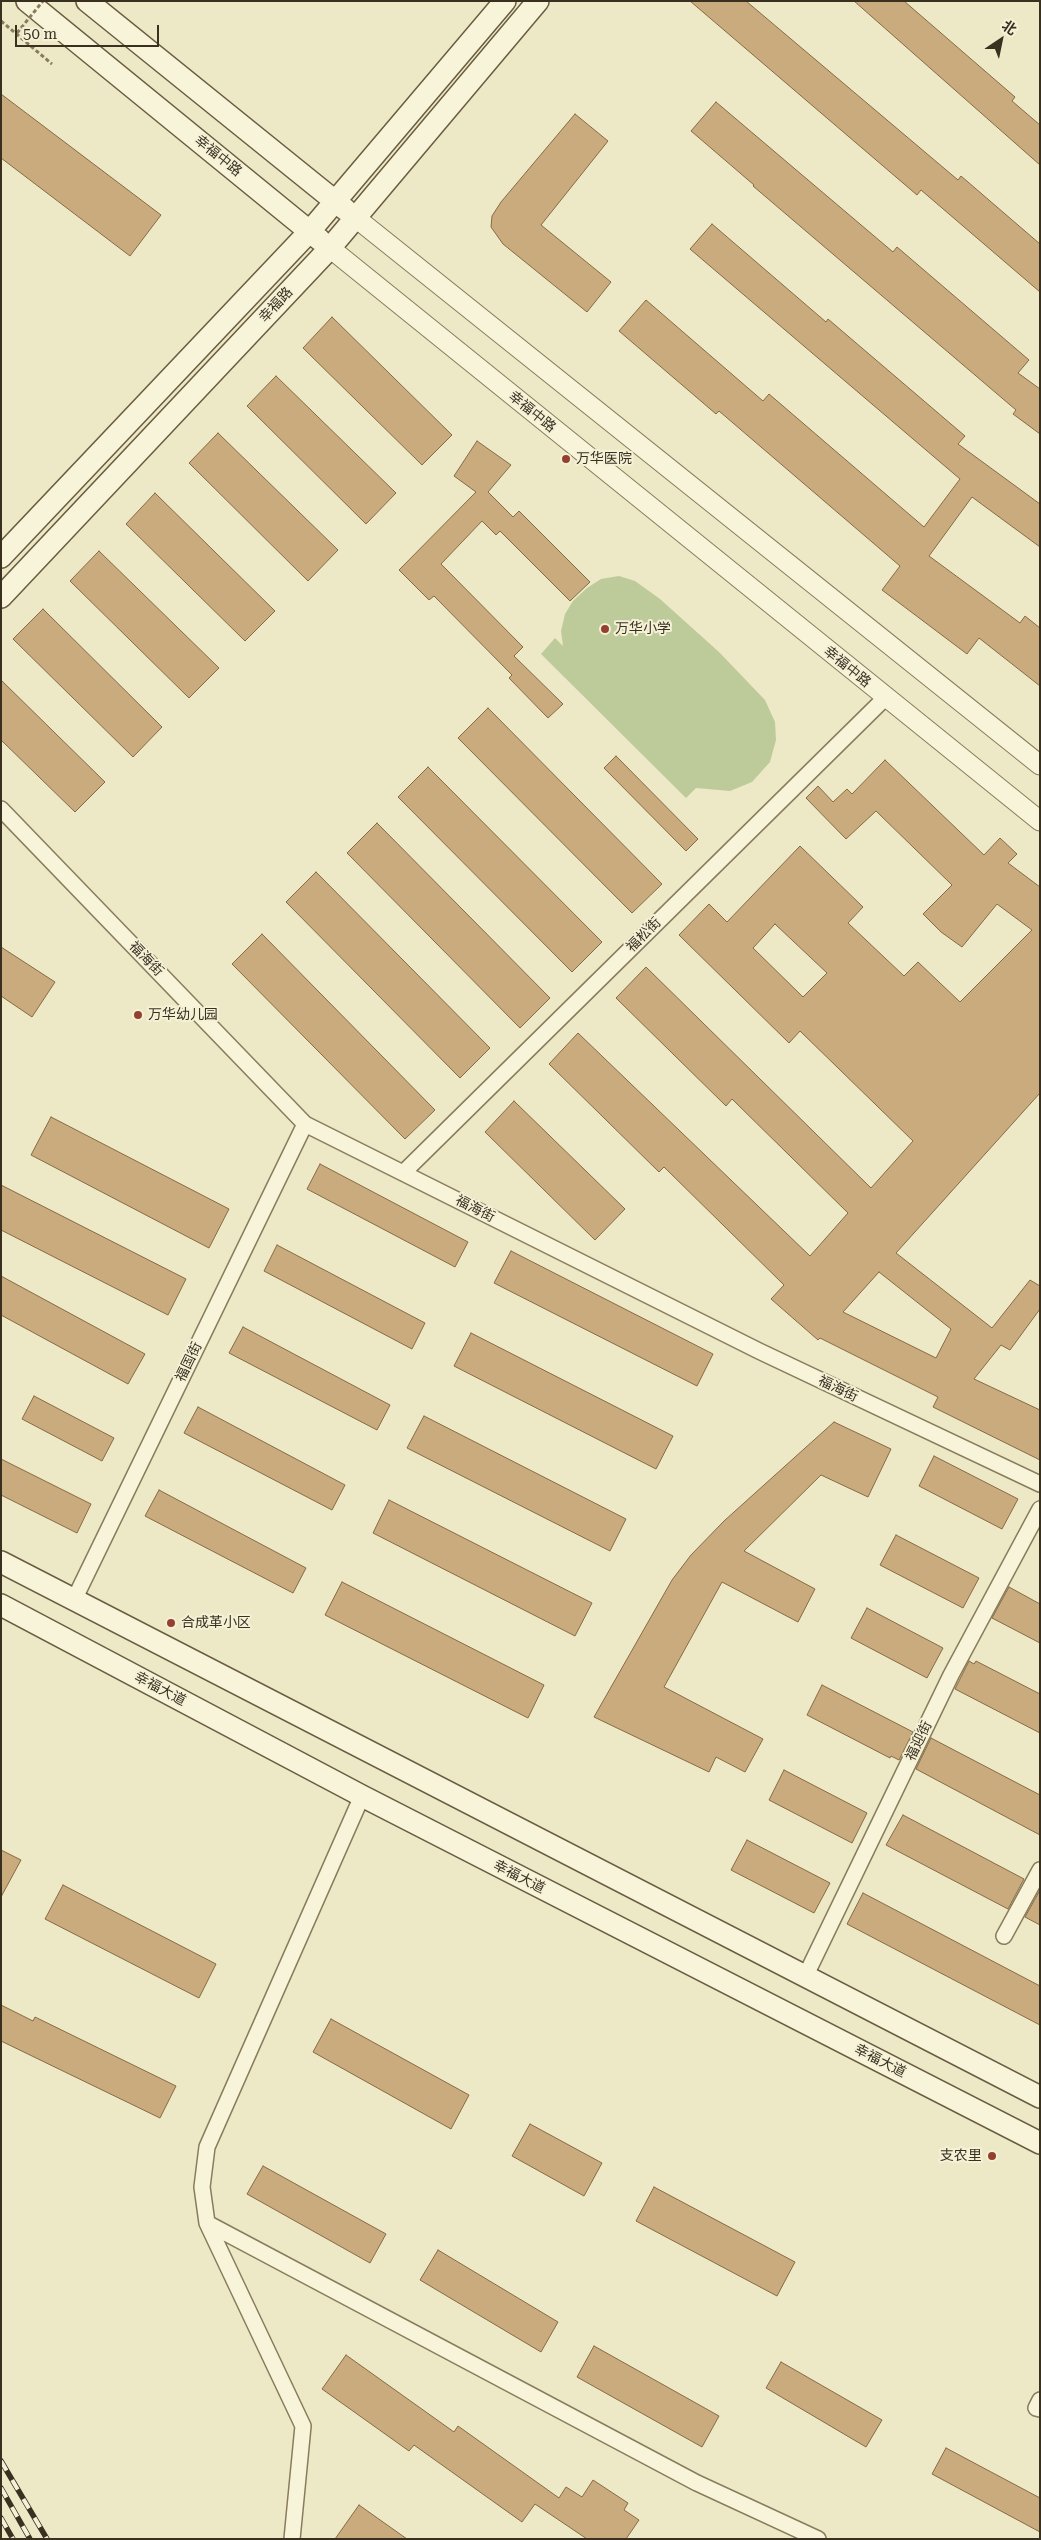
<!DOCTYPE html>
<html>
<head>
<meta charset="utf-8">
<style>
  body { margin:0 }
  #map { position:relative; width:1041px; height:2540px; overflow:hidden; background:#ede9c6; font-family:"Roboto Serif","Noto Sans SC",serif }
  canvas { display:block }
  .frame { position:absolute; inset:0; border:2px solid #393020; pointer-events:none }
  .north { position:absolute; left:976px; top:15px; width:50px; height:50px; -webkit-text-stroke:4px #f5f1d6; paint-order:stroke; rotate:34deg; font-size:14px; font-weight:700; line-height:20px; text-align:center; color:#393020 }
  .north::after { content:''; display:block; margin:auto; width:18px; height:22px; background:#393020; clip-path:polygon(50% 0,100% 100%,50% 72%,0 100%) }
  .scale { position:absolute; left:15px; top:25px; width:144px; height:22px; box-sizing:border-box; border:2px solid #393020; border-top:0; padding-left:6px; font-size:15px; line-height:18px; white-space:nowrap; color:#393020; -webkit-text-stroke:4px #f5f1d6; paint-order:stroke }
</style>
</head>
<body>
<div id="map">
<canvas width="1041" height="2540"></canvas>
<div class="frame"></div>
<div class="north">北</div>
<div class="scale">50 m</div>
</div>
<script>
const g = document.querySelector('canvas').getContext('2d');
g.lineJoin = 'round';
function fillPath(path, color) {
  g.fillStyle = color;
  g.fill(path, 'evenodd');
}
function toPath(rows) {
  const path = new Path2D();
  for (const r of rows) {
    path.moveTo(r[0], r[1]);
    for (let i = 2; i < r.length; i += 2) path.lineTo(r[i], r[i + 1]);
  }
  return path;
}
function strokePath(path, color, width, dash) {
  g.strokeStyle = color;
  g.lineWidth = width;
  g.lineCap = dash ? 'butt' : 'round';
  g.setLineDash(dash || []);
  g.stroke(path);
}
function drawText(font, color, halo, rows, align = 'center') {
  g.font = font + ' "Roboto Serif","Noto Sans SC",serif';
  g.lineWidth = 4;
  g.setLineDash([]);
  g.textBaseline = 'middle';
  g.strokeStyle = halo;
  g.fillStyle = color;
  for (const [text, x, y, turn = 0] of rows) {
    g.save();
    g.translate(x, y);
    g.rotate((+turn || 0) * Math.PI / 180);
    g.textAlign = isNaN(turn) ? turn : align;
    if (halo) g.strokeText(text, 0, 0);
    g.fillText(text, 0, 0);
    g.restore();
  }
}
fillPath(toPath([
  [619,576,635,581,660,599,719,652,765,700,775,722,776,740,770,762,752,782,730,791,696,788,686,798,541,654,555,638,563,646,561,631,565,614,573,601,587,588,601,579]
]), '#bdcb9a');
const building = toPath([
  [690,1,746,1,958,180,961,176,1040,244,1040,292,921,190,917,195,690,1],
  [854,1,904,1,1015,97,1012,101,1040,125,1040,165,854,1],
  [1,94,161,215,130,256,1,158,1,94],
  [716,102,893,252,897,247,1029,360,1018,373,1040,389,1040,434,1013,414,1016,410,753,186,754,185,691,131,716,102],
  [575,114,608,141,541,225,611,282,587,312,503,244,491,227,492,216,501,202,575,114],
  [712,224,826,322,828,319,965,436,958,444,1040,504,1040,547,972,497,929,556,1020,623,1025,616,1040,628,1040,686,979,638,967,654,882,590,900,566,719,411,716,414,619,331,646,300,763,401,769,394,924,527,960,479,690,249,712,224],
  [332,317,452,435,422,465,303,348,332,317],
  [276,376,396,493,366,524,247,406,276,376],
  [218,433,338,550,308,581,189,463,218,433],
  [477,441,511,465,488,492,513,517,519,511,590,582,570,601,500,531,496,535,482,521,441,564,523,647,514,656,563,704,548,718,509,678,512,675,434,596,429,600,399,570,476,492,454,476,477,441],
  [155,493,275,611,245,641,126,524,155,493],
  [99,551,219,668,189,698,70,581,99,551],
  [43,609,162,727,133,757,13,639,43,609],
  [1,680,105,782,75,812,1,740,1,680],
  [488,708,662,884,632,913,458,738,488,708],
  [616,756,698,839,686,851,604,768,616,756],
  [885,760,984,855,1000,838,1017,854,1008,863,1040,887,1040,1093,896,1253,992,1328,1030,1280,1040,1286,1040,1309,1010,1350,1001,1345,974,1379,1040,1410,1040,1460,933,1407,938,1397,820,1338,818,1340,771,1299,784,1285,664,1167,659,1172,549,1064,578,1033,810,1256,848,1213,732,1099,726,1106,616,998,646,967,871,1188,913,1141,800,1031,789,1043,679,935,709,904,727,922,800,846,863,907,848,923,904,976,918,962,960,1002,1032,930,997,904,962,947,941,932,923,914,952,885,876,811,846,839,806,798,818,786,833,802,847,789,852,794,885,760],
  [775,924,827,973,803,997,753,948,775,924],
  [879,1272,951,1329,936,1358,843,1312,879,1272],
  [428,767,602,942,572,972,398,797,428,767],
  [377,823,550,998,520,1028,347,853,377,823],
  [316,872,490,1048,460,1078,286,902,316,872],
  [262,934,435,1110,405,1139,232,964,262,934],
  [1,947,55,982,32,1017,1,996,1,947],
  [514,1101,625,1209,595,1240,485,1132,514,1101],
  [51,1117,229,1209,209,1248,31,1155,51,1117],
  [320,1164,468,1242,455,1267,307,1189,320,1164],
  [1,1185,186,1279,168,1315,1,1230,1,1185],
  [277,1245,425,1323,412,1349,264,1271,277,1245],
  [511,1251,713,1354,697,1386,494,1283,511,1251],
  [1,1276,145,1354,128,1384,1,1315,1,1276],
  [243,1327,390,1405,377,1430,229,1353,243,1327],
  [471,1333,673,1436,656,1469,454,1366,471,1333],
  [34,1396,114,1438,102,1461,22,1419,34,1396],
  [198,1407,345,1485,332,1510,184,1433,198,1407],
  [424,1416,626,1519,610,1551,407,1448,424,1416],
  [834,1422,891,1449,868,1497,821,1475,744,1551,815,1589,798,1622,722,1582,664,1687,763,1739,745,1772,716,1757,709,1772,594,1717,672,1580,691,1555,724,1521,834,1422],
  [934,1456,1018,1499,1002,1529,919,1486,934,1456],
  [1,1459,91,1504,77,1533,1,1495,1,1459],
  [159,1490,306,1568,293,1593,145,1516,159,1490],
  [389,1500,592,1603,575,1636,373,1533,389,1500],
  [896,1535,979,1578,963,1608,880,1565,896,1535],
  [342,1582,544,1685,528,1718,325,1615,342,1582],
  [1009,1587,1040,1604,1040,1643,992,1618,1009,1587],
  [867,1608,943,1648,927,1678,851,1638,867,1608],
  [969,1661,974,1664,976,1661,1040,1694,1040,1733,955,1689,969,1661],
  [822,1685,913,1732,899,1760,891,1756,890,1758,807,1715,822,1685],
  [931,1738,1040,1795,1040,1835,916,1769,931,1738],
  [784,1770,867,1813,852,1843,769,1800,784,1770],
  [903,1815,1024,1879,1008,1909,886,1845,903,1815],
  [747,1840,830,1883,814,1913,731,1870,747,1840],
  [1,1850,21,1860,1,1897,1,1850],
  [63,1885,216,1964,199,1998,45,1919,63,1885],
  [1040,1890,1040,1925,1025,1917,1040,1890],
  [863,1893,1040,1986,1040,2025,847,1924,863,1893],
  [1,2005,33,2021,35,2017,176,2086,160,2118,1,2041,1,2005],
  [331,2019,469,2095,451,2129,313,2052,331,2019],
  [530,2124,602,2163,584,2196,512,2156,530,2124],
  [263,2166,386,2234,370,2263,247,2194,263,2166],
  [654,2187,795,2262,777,2296,636,2221,654,2187],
  [438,2250,558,2322,541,2352,420,2280,438,2250],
  [594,2346,719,2416,702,2447,577,2377,594,2346],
  [346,2355,454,2432,458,2426,559,2498,566,2487,582,2497,593,2480,628,2503,624,2510,639,2520,626,2539,587,2539,535,2504,522,2522,414,2445,409,2451,322,2389,346,2355],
  [781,2362,882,2420,866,2447,766,2388,781,2362],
  [946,2448,1040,2498,1040,2532,932,2474,946,2448],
  [359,2505,407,2539,335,2539,359,2505]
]);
fillPath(building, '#caab7e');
strokePath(building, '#866a43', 1);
const minor = toPath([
  [1,809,305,1124,759,1351,1040,1484],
  [403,1173,885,698],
  [74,1600,305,1124],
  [1004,1936,1040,1870],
  [805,1977,951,1675,1040,1509],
  [207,2223,697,2483,818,2539],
  [1040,2400,1036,2408,1040,2409],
  [292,2539,303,2426,207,2223,202,2187,207,2147,362,1796]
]);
const tertiary = toPath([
  [356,218,1040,765],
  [330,248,1040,821]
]);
const secondary = toPath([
  [27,1,320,240],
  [87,1,346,210],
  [1,557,310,231,505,1],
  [1,597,330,248,538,1],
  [1,1562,1040,2097],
  [1,1605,362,1796,1040,2143]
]);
strokePath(minor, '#887c5c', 18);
strokePath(tertiary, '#887c5c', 21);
strokePath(secondary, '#6a5c40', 24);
strokePath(toPath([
  [1,21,52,64]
]), '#887c5c', 3, [4, 2.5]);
strokePath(minor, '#f8f4da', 15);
strokePath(tertiary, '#f8f4da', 19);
strokePath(secondary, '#f8f4da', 21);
const rail = toPath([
  [1,2461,47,2539],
  [1,2488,30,2539],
  [1,2518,13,2539]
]);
strokePath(rail, '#393020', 5.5);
strokePath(rail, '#f5f1d6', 4, [11]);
strokePath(toPath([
  [17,33,43,1]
]), '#887c5c', 3, [4, 2.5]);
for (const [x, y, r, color] of [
  [566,459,5,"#95402e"],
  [605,629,5,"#95402e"],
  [138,1015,5,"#95402e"],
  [171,1623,5,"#95402e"],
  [992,2156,5,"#95402e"]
]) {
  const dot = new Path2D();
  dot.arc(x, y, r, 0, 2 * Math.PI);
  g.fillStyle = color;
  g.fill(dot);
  strokePath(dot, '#f5f1d6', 2);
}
drawText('14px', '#393020', '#f5f1d6', [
  ["幸福中路",218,156,39],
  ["幸福路",276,305,-47],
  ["幸福中路",532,412,39],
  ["幸福中路",847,667,39],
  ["福松街",644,935,-45],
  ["福海街",146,959,46],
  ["福海街",475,1209,27],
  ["福国街",189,1362,-64],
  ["福海街",838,1389,25],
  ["幸福大道",160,1689,28],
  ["福迎街",919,1741,-64],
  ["幸福大道",519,1877,27],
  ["幸福大道",880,2061,27]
]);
drawText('14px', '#393020', '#f5f1d6', [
  ["万华医院",576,459],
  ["万华小学",615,629],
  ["万华幼儿园",148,1015],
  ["合成革小区",181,1623],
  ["支农里",982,2156,"right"]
], 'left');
</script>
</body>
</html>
